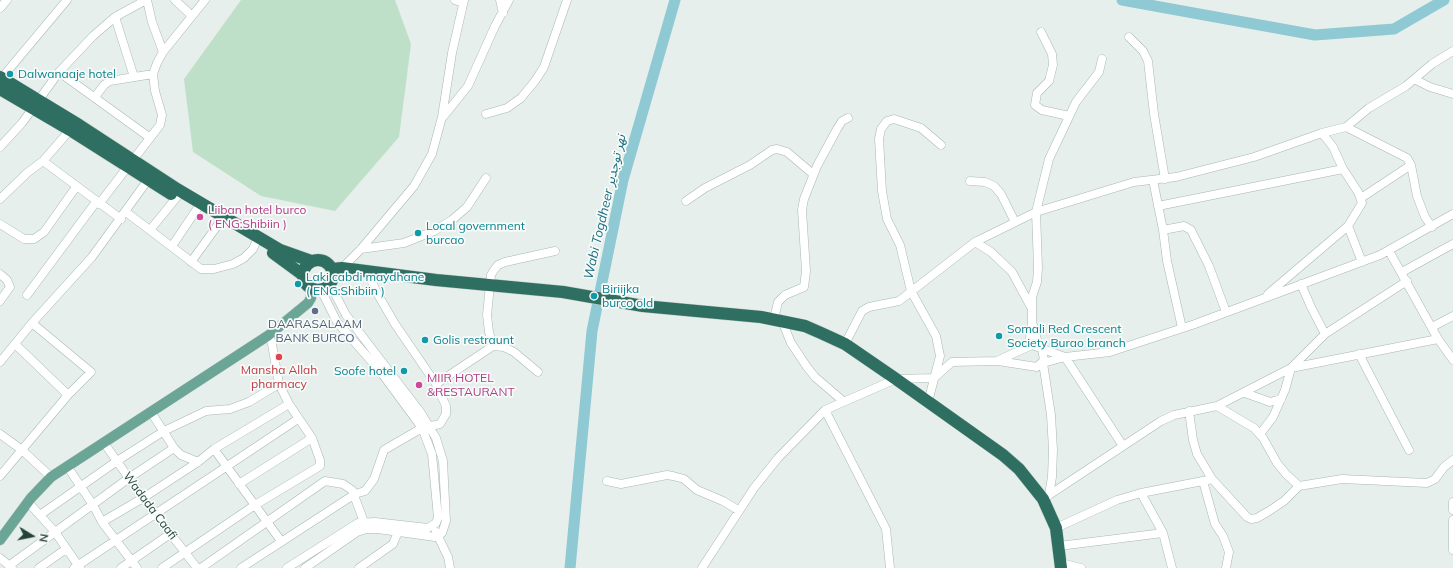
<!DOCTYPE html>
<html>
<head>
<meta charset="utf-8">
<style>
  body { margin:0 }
  #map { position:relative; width:1453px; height:568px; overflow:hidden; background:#e6efeb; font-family:Mulish,sans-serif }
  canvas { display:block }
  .north { position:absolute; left:12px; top:516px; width:40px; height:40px; -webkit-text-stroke:3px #f7fbf9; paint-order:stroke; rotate:100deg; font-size:11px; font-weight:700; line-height:16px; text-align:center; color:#24423a }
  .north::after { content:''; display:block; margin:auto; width:14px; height:18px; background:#24423a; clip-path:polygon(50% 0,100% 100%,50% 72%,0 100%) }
</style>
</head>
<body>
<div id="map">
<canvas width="1453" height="568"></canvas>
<div class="north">N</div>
</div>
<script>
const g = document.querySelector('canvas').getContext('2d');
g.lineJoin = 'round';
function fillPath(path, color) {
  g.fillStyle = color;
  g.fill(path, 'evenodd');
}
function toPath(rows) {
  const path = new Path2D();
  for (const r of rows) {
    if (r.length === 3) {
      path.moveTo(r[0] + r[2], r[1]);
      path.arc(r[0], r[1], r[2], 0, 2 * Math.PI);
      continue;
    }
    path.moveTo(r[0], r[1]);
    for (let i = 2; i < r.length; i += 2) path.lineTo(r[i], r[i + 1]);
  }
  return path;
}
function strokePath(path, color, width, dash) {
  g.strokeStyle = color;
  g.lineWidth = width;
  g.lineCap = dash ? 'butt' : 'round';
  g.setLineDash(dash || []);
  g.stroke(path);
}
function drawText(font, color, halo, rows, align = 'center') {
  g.font = font + ' Mulish,"Noto Sans Arabic",sans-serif';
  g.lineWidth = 3.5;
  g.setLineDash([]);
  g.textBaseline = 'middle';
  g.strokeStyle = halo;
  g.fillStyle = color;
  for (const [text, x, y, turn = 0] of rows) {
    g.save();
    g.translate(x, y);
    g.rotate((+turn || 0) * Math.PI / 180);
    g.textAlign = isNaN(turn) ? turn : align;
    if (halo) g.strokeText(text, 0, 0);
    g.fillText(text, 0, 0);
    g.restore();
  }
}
fillPath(toPath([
  [241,0,395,0,411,44,399,137,335,211,261,196,193,152,184,79]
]), '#bfe0c8');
strokePath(toPath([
  [1122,0,1315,35,1394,29,1444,0],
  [570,568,592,331,623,180,675,0]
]), '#8ec9d4', 11);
const minor = toPath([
  [147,0,152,22,163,52],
  [175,0,192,16],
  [455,0,463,3],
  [500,0,503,13],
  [0,8,7,0],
  [115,17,134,77],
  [1041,32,1052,54,1053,65,1049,81,1037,93,1035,105,1042,110,1069,116],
  [1129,37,1143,51,1148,61,1154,114,1165,179],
  [59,72,149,137],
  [0,80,67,0],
  [1416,80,1430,87,1453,94],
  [95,97,104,85,110,81,153,74],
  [486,114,507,108,521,98,535,81,544,67,567,0],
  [443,117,468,86,495,26,509,0],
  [1346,127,1407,158,1411,165,1417,196,1425,217,1432,227],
  [0,147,22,123,59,72,93,36,115,17,146,0],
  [43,161,121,219],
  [1153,180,1163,230,1167,261,1182,328],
  [970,181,985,182,994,186,1001,194,1015,222],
  [1361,198,1411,165],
  [0,199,27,173,43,161,70,130],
  [686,201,705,188,750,165,772,150,777,149,787,152,813,174],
  [99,204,160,125,162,115,155,91,153,74,157,63,163,52,205,0],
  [1158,206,1343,169],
  [126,212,201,269,214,269,233,264,244,258,253,249,256,242],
  [0,224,24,239,34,239,44,232,76,187],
  [1348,226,1362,262],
  [150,230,177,197],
  [1163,230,1184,226,1191,230,1209,266,1226,312],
  [975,242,991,252,1012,272,1031,307],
  [172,246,197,209],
  [361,249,404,243,434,231,452,220,467,207,486,178],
  [1389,251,1438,339,1453,360],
  [191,262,220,222],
  [342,268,361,249,414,186,432,154,442,117,452,53,464,0],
  [1402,272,1453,244],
  [0,274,7,280,10,287,0,301],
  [1268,294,1348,226,1362,203,1358,192,1343,169,1333,147,1322,133],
  [27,295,96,202],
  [774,319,778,302,785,295,804,287,806,271,802,210,804,199,817,166,837,129,842,121,848,118],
  [782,321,791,343,807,367,815,377,843,401],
  [1033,325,1039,347],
  [1432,327,1453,316],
  [1325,334,1407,281],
  [15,344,68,395],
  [845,344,862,311,869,307,899,301,975,242,1036,212,1134,182,1176,177,1254,157,1322,133,1346,127,1369,108,1406,86,1432,64,1453,51],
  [493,346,489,332,487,315,491,275,494,270,498,265,505,262,555,251],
  [1029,346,1032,322,1032,297,1037,282,1038,268,1036,212,1049,159,1076,102,1099,72,1102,59],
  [1359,354,1409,450],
  [999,360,1032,345,1065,357,1123,446],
  [0,362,32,323,92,257,150,177],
  [1043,363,1065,357,1110,352,1195,324,1380,255,1453,214],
  [1043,363,1051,415,1053,450,1052,477,1049,495],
  [436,384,493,346,504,347,514,352,538,372],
  [1245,393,1270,402,1281,399],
  [928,402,940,356,936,336,911,291,900,245,887,219,882,191,879,139,881,129,887,121,894,119,921,128,941,145],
  [1217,406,1254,428,1263,438,1277,463,1286,474,1299,486,1342,479,1427,483,1435,479,1444,467,1453,460],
  [825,410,886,529,890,568],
  [1189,411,1193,440,1197,454,1212,479,1247,517,1251,519,1257,518,1269,511,1284,501,1299,486],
  [151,412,174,448,181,455,198,462],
  [0,434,22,450,51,477],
  [1260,434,1273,417,1285,390,1291,368,1438,339],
  [104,443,143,498,197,568],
  [214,449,281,541],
  [67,466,93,505,102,522,137,568],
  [0,476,68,395,91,372,32,323],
  [607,481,621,484,667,475,673,476,684,479,697,490,723,501,738,510],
  [1203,481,1215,524,1223,536,1229,552,1226,568],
  [239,484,312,438],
  [1141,493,1208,480],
  [1043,499,1161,421,1174,415,1217,406,1291,368,1325,334,1311,307,1301,284],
  [28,502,55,532,80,568],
  [1453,502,1453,510],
  [40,515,117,461,164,431,206,411,230,409,249,402,279,384],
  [1453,520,1453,550],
  [102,522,143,498,198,462,214,449,289,404],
  [1056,528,1117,500,1141,493,1163,533,1172,568],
  [436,532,448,557,450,568],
  [1059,546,1163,533],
  [0,558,12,568],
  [1061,563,1081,568],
  [10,565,129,478,174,448],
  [39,568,66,549],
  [74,568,298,419],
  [121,568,170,534],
  [162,568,255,505,320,466,320,460,312,438,289,404,279,384,272,344,269,335],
  [201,568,325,481,343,484,352,490,364,522],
  [241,568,355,494,365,491,374,479,384,450,422,428,440,424,446,414,446,406,436,384,395,324,377,293,367,271],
  [287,568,358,523,375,522,428,528,436,523,438,518,432,454,422,428,380,371,337,322,321,290],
  [305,568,357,532,367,529,378,529,435,537,442,533,446,521,443,461,436,438,421,413,346,315,330,284],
  [359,568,393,544,400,527],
  [702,568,754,488,778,458,825,410,896,379,934,378,952,362,998,361,1037,367,1044,360,1042,349]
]);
const major = toPath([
  [0,540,31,498,51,477,269,335,308,303,311,298,311,288]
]);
const highway = toPath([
  [0,77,79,125,177,189,280,250,311,261],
  [0,89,70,130,171,194],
  [273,253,303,275],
  [318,275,15],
  [333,269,342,268,436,280,563,292,643,306,761,317,805,326,821,333,845,344,896,379,1003,455,1019,469,1043,499,1056,528,1061,568]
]);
strokePath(minor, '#a8b8b2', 9);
strokePath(major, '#c2cac8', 11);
strokePath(highway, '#c2cac8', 13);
strokePath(minor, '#fff', 8);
strokePath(major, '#6aa596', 10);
strokePath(highway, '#2f6f62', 12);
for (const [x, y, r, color] of [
  [10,74,4,"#0f9aa8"],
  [200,217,4,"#d1479c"],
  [418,233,4,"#0f9aa8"],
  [298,284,4,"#0f9aa8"],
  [594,296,4,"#0f9aa8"],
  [315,311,4,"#5c6f8a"],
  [999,336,4,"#0f9aa8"],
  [425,340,4,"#0f9aa8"],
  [279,357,4,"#e0444e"],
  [404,371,4,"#0f9aa8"],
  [419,385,4,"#d1479c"]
]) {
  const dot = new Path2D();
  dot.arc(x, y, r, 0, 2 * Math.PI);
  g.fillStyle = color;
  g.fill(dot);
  strokePath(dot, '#f7fbf9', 1.5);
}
drawText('12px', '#0d838f', '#f7fbf9', [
  ["Dalwanaaje hotel",18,74],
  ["Local government",426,226],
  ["burcao",426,240],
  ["Laki cabdi maydhane",306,277],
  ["( ENG:Shibiin )",306,291],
  ["Biriijka",602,289],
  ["burco old",602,303],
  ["Somali Red Crescent",1007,329],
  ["Society Burao branch",1007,343],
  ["Golis restraunt",433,340],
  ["Soofe hotel",396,371,"right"]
], 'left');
drawText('12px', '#b23c85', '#f7fbf9', [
  ["Liiban hotel burco",208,210],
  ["( ENG:Shibiin )",208,224],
  ["MIIR HOTEL",427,378],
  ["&RESTAURANT",427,392]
], 'left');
drawText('12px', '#4e5e75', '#f7fbf9', [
  ["DAARASALAAM",315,324],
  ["BANK BURCO",315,338]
]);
drawText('12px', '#be3a42', '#f7fbf9', [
  ["Mansha Allah",279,370],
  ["pharmacy",279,384]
]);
drawText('12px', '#24423a', '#f7fbf9', [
  ["Wadada Caafi",150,506,53]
]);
drawText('italic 13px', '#1c6f80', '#f7fbf9', [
  ["Wabi Togdheer نهر توجدير",605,207,-77]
]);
</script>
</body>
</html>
